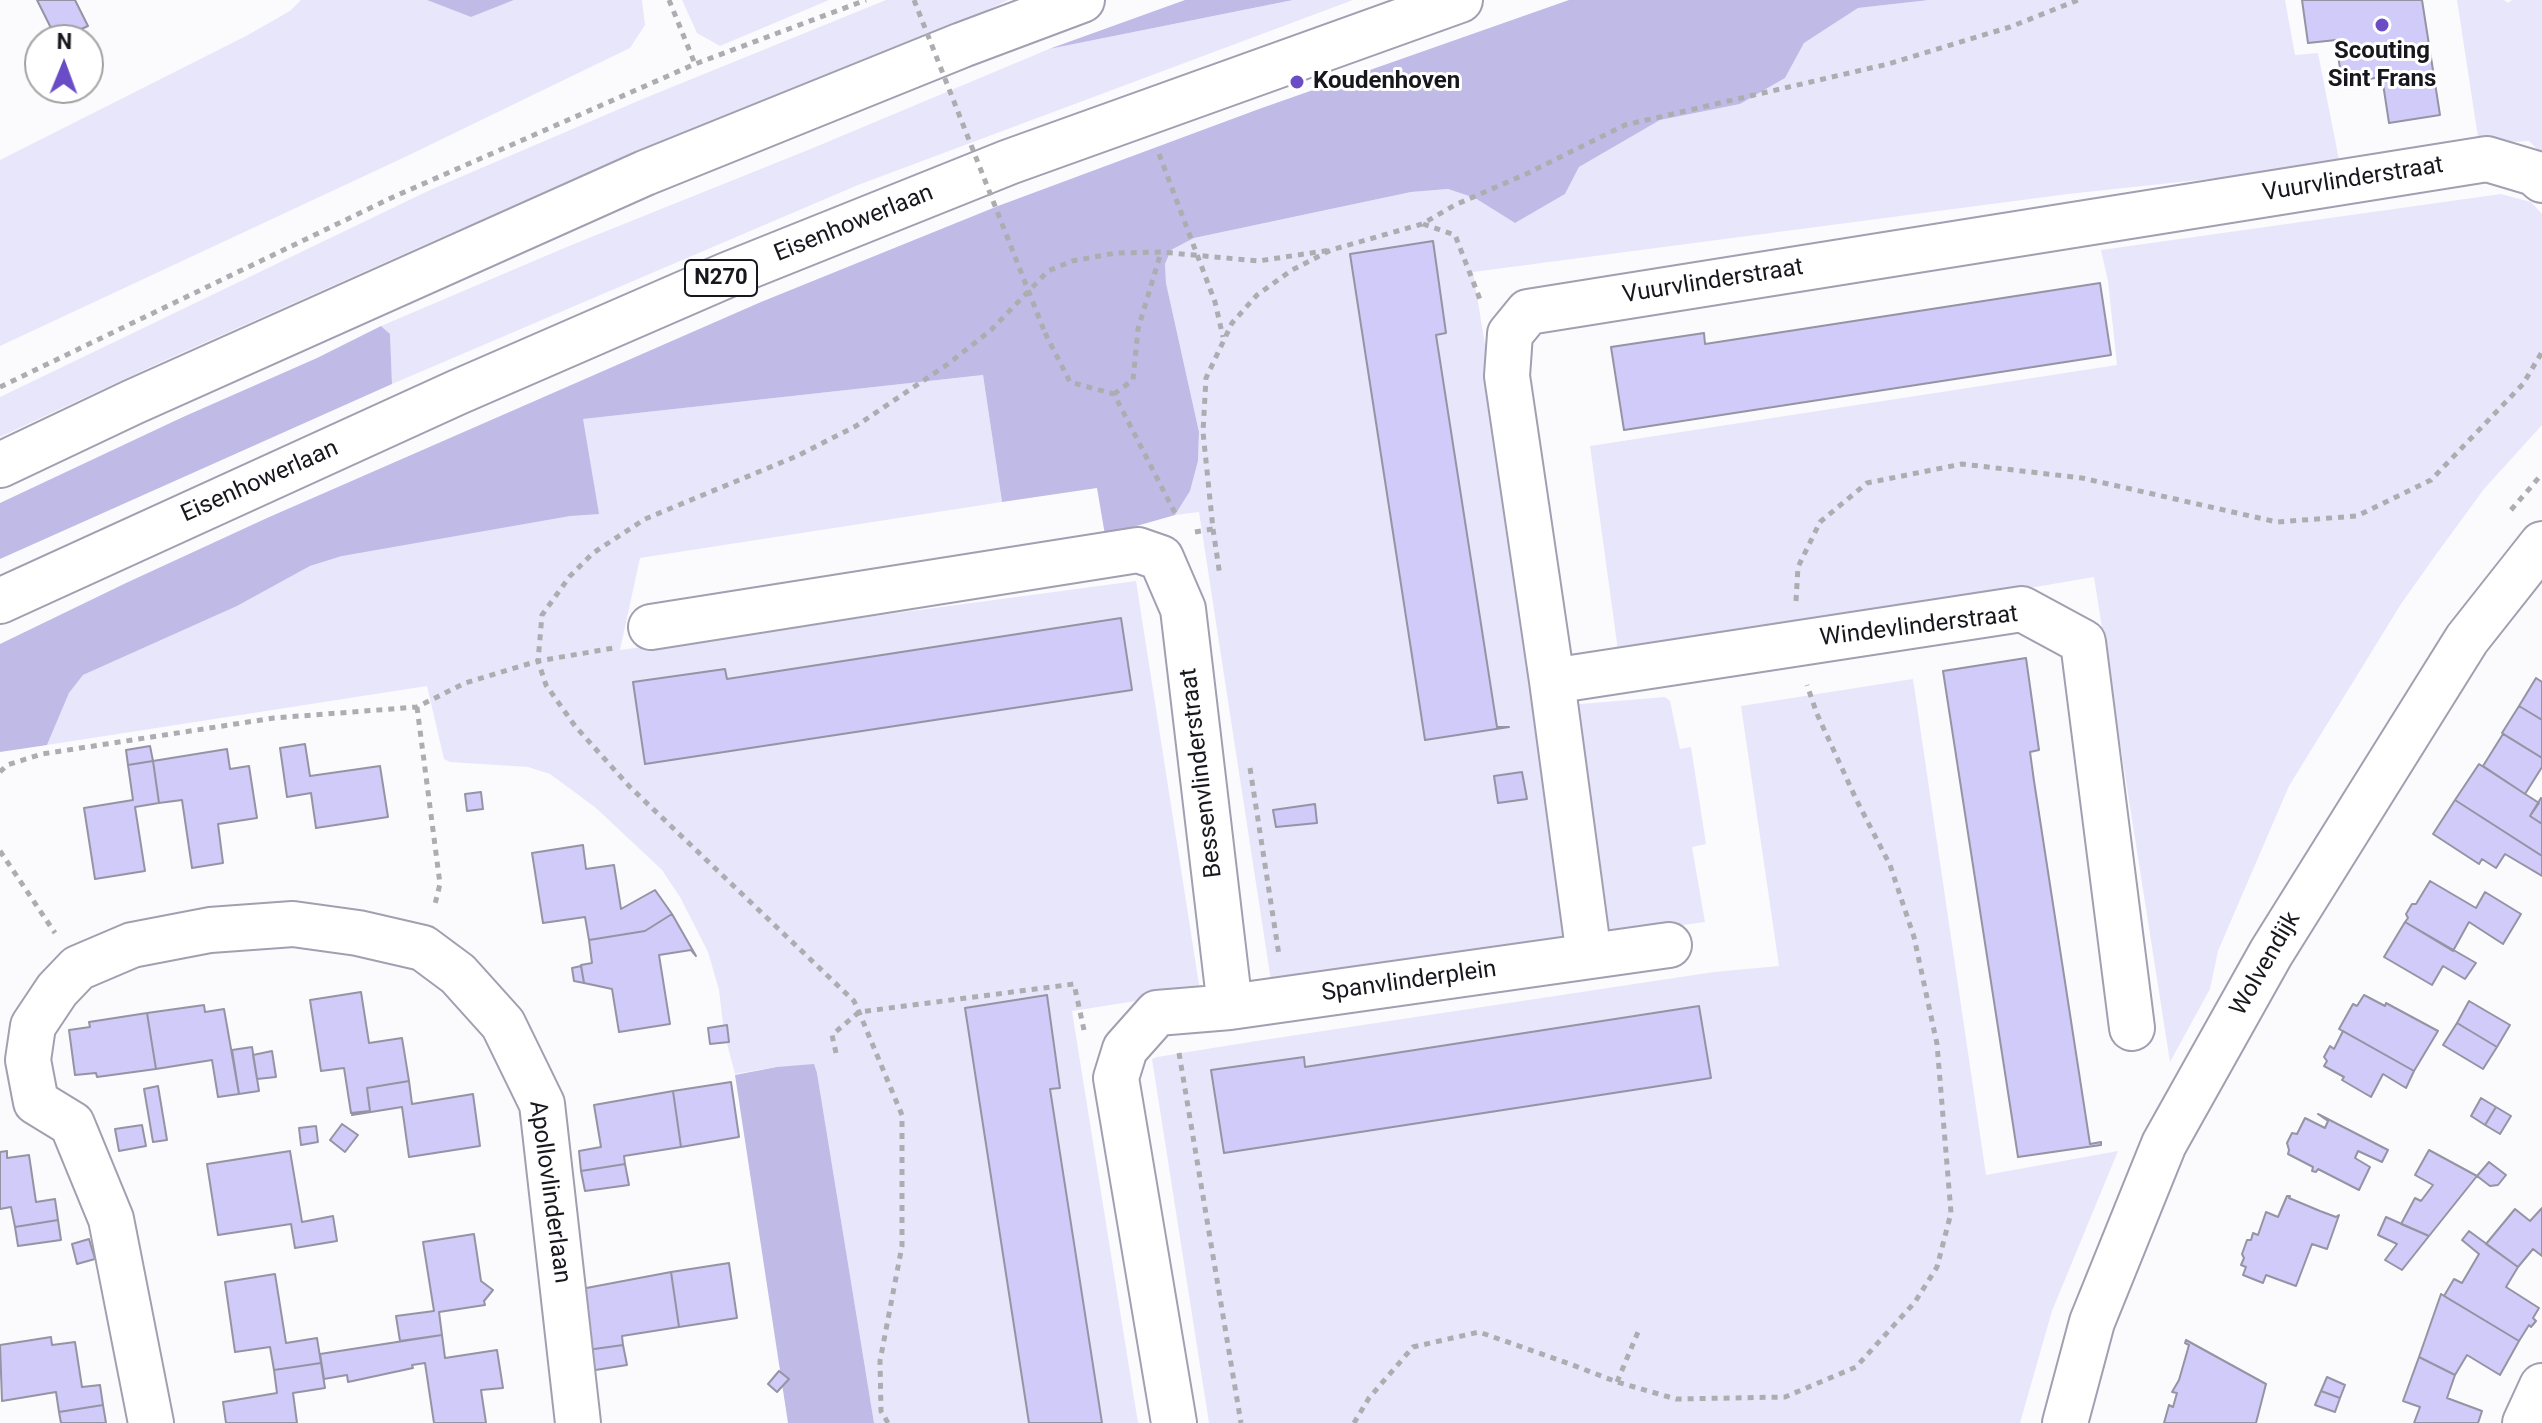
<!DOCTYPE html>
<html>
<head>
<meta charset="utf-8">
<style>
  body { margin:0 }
  #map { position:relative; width:2542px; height:1423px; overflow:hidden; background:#fbfbfe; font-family:Roboto,sans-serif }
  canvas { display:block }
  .north { position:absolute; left:24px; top:24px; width:80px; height:80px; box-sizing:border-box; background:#fff; border:2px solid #a2a2a5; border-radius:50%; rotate:1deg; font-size:22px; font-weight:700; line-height:32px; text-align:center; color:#17171d }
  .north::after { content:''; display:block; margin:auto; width:28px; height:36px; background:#6a4dc6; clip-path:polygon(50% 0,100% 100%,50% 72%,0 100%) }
</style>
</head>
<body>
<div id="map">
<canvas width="2542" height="1423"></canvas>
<div class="north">N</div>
</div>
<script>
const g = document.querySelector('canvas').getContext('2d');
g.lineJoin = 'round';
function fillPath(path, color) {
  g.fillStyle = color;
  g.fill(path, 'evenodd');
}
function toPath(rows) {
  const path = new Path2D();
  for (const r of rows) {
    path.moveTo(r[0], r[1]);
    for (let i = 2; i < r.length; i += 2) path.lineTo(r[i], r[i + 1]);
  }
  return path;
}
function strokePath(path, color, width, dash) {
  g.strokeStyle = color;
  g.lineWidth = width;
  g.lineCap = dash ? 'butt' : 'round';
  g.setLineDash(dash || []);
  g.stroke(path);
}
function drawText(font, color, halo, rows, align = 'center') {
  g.font = font + ' Roboto,sans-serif';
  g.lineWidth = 6;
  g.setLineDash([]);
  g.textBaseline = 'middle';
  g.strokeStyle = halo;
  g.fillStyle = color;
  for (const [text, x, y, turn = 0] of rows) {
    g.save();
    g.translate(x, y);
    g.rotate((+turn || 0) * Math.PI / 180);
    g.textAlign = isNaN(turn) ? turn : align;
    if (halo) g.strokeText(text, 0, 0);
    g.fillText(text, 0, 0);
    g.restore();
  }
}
fillPath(toPath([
  [301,0,427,0,471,17,514,0,642,0,645,25,630,48,405,157,0,346,0,160,246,36,290,11],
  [682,0,829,0,720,46,697,33],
  [886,0,1008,0,957,26,451,233,159,363,0,437,0,397,430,190,645,98],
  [1293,0,1353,0,858,185,392,384,390,334,381,326,569,246,813,148,1049,49],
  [1929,0,2285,0,2295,55,2318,53,2340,165,2068,194,1473,272,1545,707,1665,697,1670,701,1680,749,1691,747,1706,844,1692,847,1705,922,1271,981,1199,512,1175,515,1190,491,1198,461,1199,432,1166,283,1165,264,1171,250,1194,238,1411,192,1448,189,1475,198,1515,223,1565,194,1579,167,1660,120,1740,104,1785,78,1804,43,1858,8],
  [2457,0,2504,0,2508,3,2512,0,2542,0,2542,154,2529,141,2479,144],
  [2501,194,2531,202,2542,214,2542,425,2484,489,2435,556,2401,604,2289,786,2218,951,2210,989,2170,1062,2094,577,1619,658,1590,446,2117,365,2108,281,2101,250],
  [983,375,1002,502,640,558,620,650,1136,581,1200,991,1072,1011,1138,1423,874,1423,817,1073,777,1067,735,1074,724,1032,719,990,708,952,680,897,662,870,596,808,550,774,528,767,450,762,444,759,427,686,47,745,69,693,83,675,237,606,310,566,342,556,582,419],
  [1913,679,1986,1175,2118,1151,2052,1311,2020,1423,1209,1423,1152,1059,1157,1057,1250,1042,1714,972,1779,966,1741,706]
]), '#e8e6fb');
fillPath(toPath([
  [427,0,514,0,471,17],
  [1185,0,1293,0,1049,49],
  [1569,0,1929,0,1858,8,1804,43,1785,78,1740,104,1660,120,1579,167,1565,194,1515,223,1475,198,1448,189,1411,192,1194,238,1171,250,1165,264,1166,283,1199,432,1198,461,1190,491,1175,515,1105,535,1097,488,1002,502,983,375,583,419,599,514,570,516,342,556,310,566,237,606,83,675,69,693,47,745,0,752,0,644,126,583,267,518,761,302,998,206,1259,109],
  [381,326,390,334,392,384,0,559,0,503,183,417,317,358],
  [814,1064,817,1073,874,1423,788,1423,735,1075,777,1067]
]), '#bfbae6');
const building = toPath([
  [37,0,75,0,88,26,57,40,37,0],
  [2302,0,2422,0,2440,115,2389,123,2382,77,2342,83,2336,40,2308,43,2302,0],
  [1433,241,1446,333,1436,335,1497,727,1509,727,1425,740,1350,254,1433,241],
  [2100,283,2111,355,1624,430,1611,347,1704,333,1705,344,2100,283],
  [1121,618,1132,690,645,764,633,682,725,669,727,679,1121,618],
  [2026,658,2039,750,2030,752,2034,781,2090,1144,2101,1142,2101,1145,2018,1157,1943,671,2026,658],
  [2536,678,2542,682,2542,720,2519,706,2536,678],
  [2519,706,2542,720,2542,758,2502,733,2519,706],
  [2503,734,2542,758,2542,767,2525,794,2483,766,2503,734],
  [305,744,310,776,380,766,388,817,316,828,311,793,287,797,280,748,305,744],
  [150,746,153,761,128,765,126,750,150,746],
  [227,749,230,769,249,766,257,818,218,824,223,863,192,868,182,800,159,803,153,761,227,749],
  [153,761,159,803,135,807,145,871,95,879,84,808,133,800,128,765,153,761],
  [2479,764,2539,803,2530,816,2542,824,2542,856,2455,800,2479,764],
  [1522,772,1527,799,1498,803,1494,776,1522,772],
  [481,792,483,809,467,811,465,794,481,792],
  [2541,798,2542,799,2542,824,2530,816,2541,798],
  [2455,800,2542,856,2542,876,2505,854,2496,868,2482,859,2479,864,2433,834,2455,800],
  [1315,804,1317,823,1276,827,1273,810,1315,804],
  [583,845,586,869,614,865,621,909,655,890,672,914,645,931,589,940,585,917,543,923,532,853,583,845],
  [2430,881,2476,908,2485,892,2521,914,2503,944,2469,922,2453,951,2405,922,2408,918,2406,914,2412,904,2416,904,2430,881],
  [672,914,696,956,691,950,659,955,670,1024,619,1032,612,989,584,983,581,965,592,963,589,940,645,931,672,914],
  [2405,922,2476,963,2465,979,2443,966,2432,985,2384,957,2405,922],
  [581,966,584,983,574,981,572,968,581,966],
  [361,992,369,1043,402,1038,409,1081,367,1088,370,1111,351,1113,344,1068,321,1071,310,1000,361,992],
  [1047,995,1060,1088,1050,1089,1102,1423,1029,1423,965,1008,1047,995],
  [2364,995,2385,1006,2386,1003,2438,1031,2414,1071,2339,1029,2353,1004,2357,1006,2364,995],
  [2469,1001,2510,1025,2497,1047,2457,1023,2469,1001],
  [204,1005,205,1012,224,1009,239,1094,218,1097,212,1060,156,1069,147,1013,204,1005],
  [1699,1006,1711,1078,1224,1153,1211,1070,1304,1057,1305,1067,1699,1006],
  [147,1013,156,1069,97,1077,96,1073,75,1075,69,1030,90,1027,89,1022,147,1013],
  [2457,1023,2497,1047,2483,1069,2443,1045,2457,1023],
  [727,1025,729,1042,710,1044,708,1028,727,1025],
  [2343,1031,2414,1071,2406,1088,2383,1074,2371,1097,2342,1080,2344,1077,2324,1066,2327,1061,2324,1057,2330,1046,2334,1049,2343,1031],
  [252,1047,259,1091,239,1094,232,1050,252,1047],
  [272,1051,276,1077,257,1079,253,1055,272,1051],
  [409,1081,412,1104,473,1094,480,1146,409,1157,402,1107,352,1115,370,1111,367,1088,409,1081],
  [731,1082,739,1137,681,1147,673,1091,731,1082],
  [158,1086,167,1140,153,1142,144,1089,158,1086],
  [673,1091,681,1147,624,1156,625,1164,581,1171,579,1151,601,1147,594,1105,673,1091],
  [2481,1098,2496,1107,2485,1125,2471,1116,2481,1098],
  [2496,1107,2511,1116,2500,1134,2485,1125,2496,1107],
  [2318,1114,2388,1150,2382,1162,2358,1151,2355,1158,2370,1167,2359,1190,2318,1169,2316,1172,2312,1171,2313,1167,2288,1154,2289,1150,2287,1143,2292,1133,2297,1134,2305,1118,2325,1128,2328,1121,2318,1114],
  [342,1124,358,1135,345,1152,330,1140,342,1124],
  [142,1125,146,1146,119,1151,115,1129,142,1125],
  [316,1126,318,1142,301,1145,299,1128,316,1126],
  [2429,1150,2477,1176,2429,1236,2401,1224,2415,1198,2421,1201,2433,1185,2415,1175,2429,1150],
  [7,1151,7,1158,29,1155,36,1202,55,1199,58,1220,15,1227,11,1207,0,1209,0,1152,7,1151],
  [290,1151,302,1222,333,1216,337,1241,295,1248,291,1224,218,1235,207,1164,290,1151],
  [2489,1162,2506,1175,2498,1185,2490,1186,2477,1176,2489,1162],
  [625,1164,629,1185,585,1191,581,1171,625,1164],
  [2287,1196,2290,1196,2289,1198,2320,1211,2336,1217,2339,1215,2327,1249,2312,1244,2296,1286,2266,1275,2263,1283,2243,1275,2246,1267,2241,1265,2244,1258,2242,1254,2247,1240,2251,1240,2253,1233,2258,1235,2266,1212,2278,1217,2287,1196],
  [2542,1208,2542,1256,2533,1249,2518,1267,2486,1244,2515,1209,2530,1221,2542,1208],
  [2386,1217,2429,1236,2402,1270,2385,1260,2397,1244,2378,1235,2386,1217],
  [58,1220,61,1240,18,1246,15,1227,58,1220],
  [2469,1231,2518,1267,2506,1287,2539,1308,2533,1318,2536,1321,2531,1327,2529,1325,2519,1341,2444,1296,2454,1279,2462,1283,2479,1254,2462,1240,2469,1231],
  [474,1234,481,1281,493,1290,484,1301,485,1305,439,1312,442,1335,400,1341,396,1316,434,1311,423,1242,474,1234],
  [89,1239,95,1259,77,1264,72,1244,89,1239],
  [729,1263,737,1318,679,1327,671,1272,729,1263],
  [671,1272,679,1327,622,1336,623,1345,580,1351,581,1289,671,1272],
  [275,1274,286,1343,317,1338,321,1363,274,1370,270,1347,235,1352,225,1282,275,1274],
  [2441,1294,2519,1341,2500,1375,2467,1355,2455,1375,2419,1357,2441,1294],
  [442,1335,445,1358,497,1350,503,1388,481,1390,486,1423,434,1423,425,1363,412,1365,413,1368,348,1382,347,1375,324,1379,320,1354,442,1335],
  [51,1337,52,1345,75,1342,82,1387,100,1385,103,1405,59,1412,56,1392,2,1401,0,1345,51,1337],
  [2186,1340,2266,1384,2256,1423,2164,1423,2169,1405,2173,1407,2177,1393,2172,1392,2179,1380,2189,1345,2185,1343,2186,1340],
  [623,1345,627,1365,583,1372,580,1351,623,1345],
  [2419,1357,2455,1375,2447,1398,2482,1411,2478,1423,2414,1423,2420,1407,2403,1401,2419,1357],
  [321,1363,325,1388,293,1393,297,1423,226,1423,223,1402,277,1393,274,1370,321,1363],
  [779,1371,789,1379,777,1392,768,1384,779,1371],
  [2327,1377,2345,1385,2340,1398,2321,1391,2327,1377],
  [2321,1391,2340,1398,2335,1412,2315,1405,2321,1391],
  [103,1405,106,1423,61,1423,59,1412,103,1405]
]);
fillPath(building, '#d0cbf8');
strokePath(building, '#9593a4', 2);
const minor = toPath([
  [651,627,1138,550,1161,558,1183,609,1230,1007,1157,1013,1125,1049,1116,1078,1174,1423],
  [1552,681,2022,609,2083,642,2132,1028],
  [1589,956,1552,681,1507,376,1510,334,1528,312,2487,159,2534,173,2542,180],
  [1230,1007,1669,945],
  [151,1423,111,1219,72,1124,36,1102,28,1060,33,1026,57,990,78,968,132,945,210,930,293,924,358,933,423,948,458,974,503,1024,542,1104,578,1423],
  [2065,1423,2092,1322,2164,1144,2271,953,2467,639,2542,544],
  [2525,1423,2542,1386]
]);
const major = toPath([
  [0,465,133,402,645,173,962,45,1082,0],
  [0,601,458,392,727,275,1009,162,1460,0]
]);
strokePath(minor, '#a19fb0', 48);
strokePath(major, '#a19fb0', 48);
strokePath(toPath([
  [669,0,695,64],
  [1159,154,1215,302,1223,337],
  [1423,224,1455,235,1481,302],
  [1045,333,1070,382,1114,394,1177,517],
  [0,387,391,198,695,64,866,0],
  [1114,394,1133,380,1138,329,1161,252],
  [2511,510,2542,474],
  [1213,529,1220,576],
  [1195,532,1213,529,1203,432,1206,378,1232,323,1257,295,1292,270,1331,250,1422,224,1455,205,1526,174,1625,125,1888,64,2010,27,2078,0],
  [1796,601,1798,567,1820,522,1867,483,1962,464,2082,478,2277,522,2357,516,2431,480,2523,384,2542,352],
  [417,707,440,884,434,908],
  [1250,768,1279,955],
  [0,772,7,765,42,754,274,718,417,707,465,683,538,661,614,648],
  [0,851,55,933],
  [836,1053,832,1035,859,1012,1074,984,1084,1030],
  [1179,1053,1241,1423],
  [1617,1382,1638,1332],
  [888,1423,881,1411,880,1361,902,1246,902,1115,859,1012,854,1001,629,786,575,726,546,685,538,661,542,615,570,576,593,553,645,519,797,456,856,426,948,364,991,330,1048,271,1072,261,1116,253,1161,252,1258,261,1331,250],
  [1354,1423,1369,1398,1413,1347,1479,1332,1570,1364,1617,1382,1676,1399,1785,1397,1856,1367,1915,1302,1937,1267,1951,1213,1937,1044,1914,937,1890,865,1857,801,1817,714,1807,685]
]), '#adadb1', 5, [6, 6]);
strokePath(minor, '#fff', 44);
strokePath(major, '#fff', 44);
strokePath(toPath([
  [914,0,1045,333]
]), '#adadb1', 5, [6, 6]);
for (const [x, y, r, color] of [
  [2382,25,8,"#6a4dc6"],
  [1297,82,8,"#6a4dc6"]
]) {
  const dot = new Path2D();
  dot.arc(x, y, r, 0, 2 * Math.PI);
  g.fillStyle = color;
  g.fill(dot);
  strokePath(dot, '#fff', 3);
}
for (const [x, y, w] of [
  [721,278,72]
]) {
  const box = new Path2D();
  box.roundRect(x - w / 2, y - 18, w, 36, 6);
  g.fillStyle = '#fff';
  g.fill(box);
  strokePath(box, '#17171d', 2);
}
drawText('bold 22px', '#17171d', null, [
  ["N270",721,278]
]);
drawText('bold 24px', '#17171d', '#fff', [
  ["Scouting",2382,52],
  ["Sint Frans",2382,80],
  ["Koudenhoven",1313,82,"left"]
]);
drawText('24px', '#17171d', '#fff', [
  ["Vuurvlinderstraat",2353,180,-9],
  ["Eisenhowerlaan",854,224,-22],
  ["Vuurvlinderstraat",1713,282,-9],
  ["Eisenhowerlaan",260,482,-24],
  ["Windevlinderstraat",1919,627,-7],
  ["Bessenvlinderstraat",1202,773,-97],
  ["Wolvendijk",2266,964,-60],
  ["Spanvlinderplein",1409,982,-8],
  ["Apollovlinderlaan",549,1192,82]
]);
</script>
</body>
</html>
